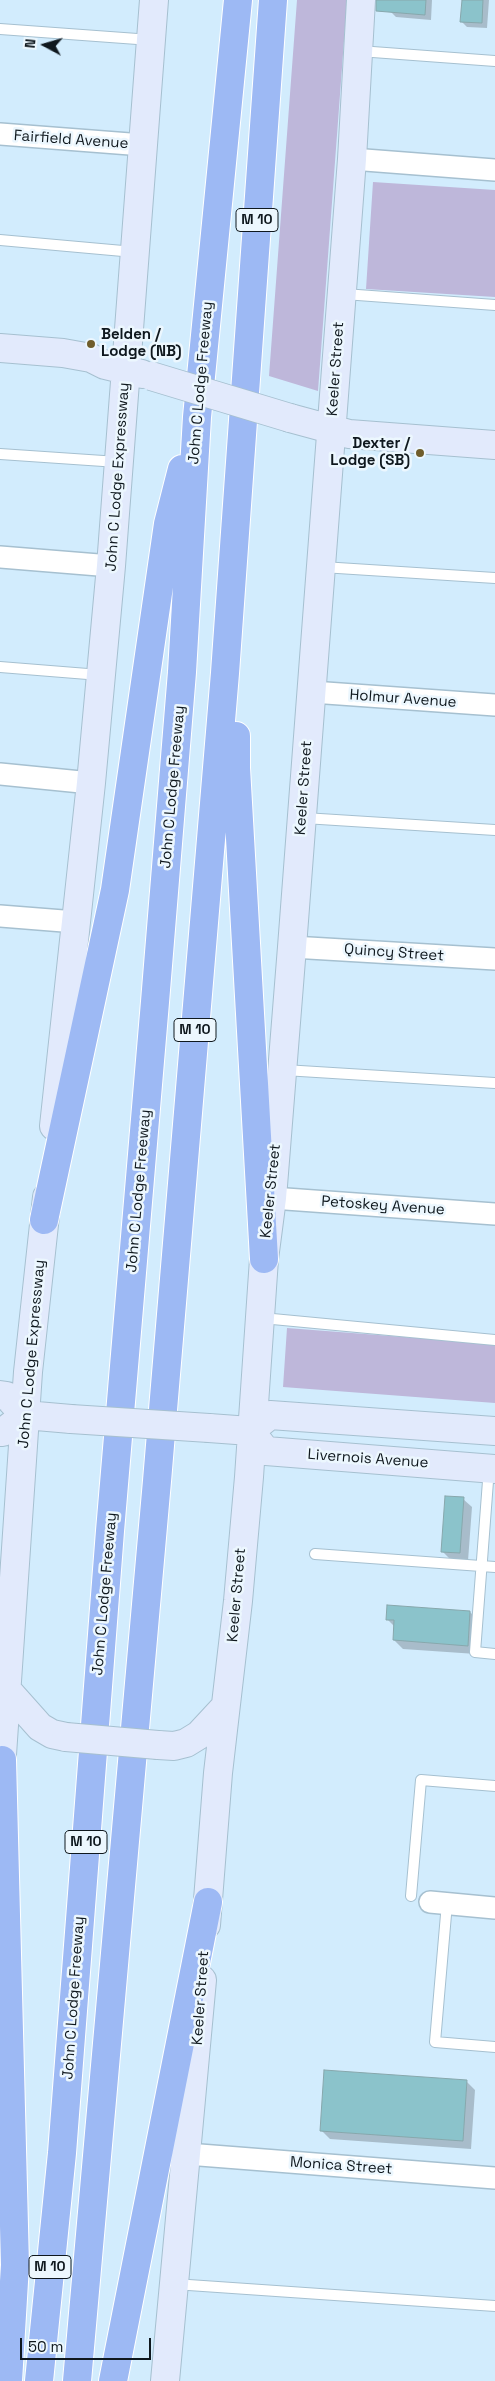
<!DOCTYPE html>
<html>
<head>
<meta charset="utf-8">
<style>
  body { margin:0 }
  #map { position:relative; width:495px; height:2381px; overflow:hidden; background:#d2ecfd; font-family:"Space Grotesk",sans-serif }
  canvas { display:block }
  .north { position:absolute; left:20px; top:20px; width:50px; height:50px; -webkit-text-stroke:4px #ecf7fe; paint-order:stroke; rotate:276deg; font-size:14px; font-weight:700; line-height:20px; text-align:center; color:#0f181e }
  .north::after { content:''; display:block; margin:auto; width:18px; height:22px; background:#0f181e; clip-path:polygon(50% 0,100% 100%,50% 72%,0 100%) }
  .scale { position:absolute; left:20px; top:2338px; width:131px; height:22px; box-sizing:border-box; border:2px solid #0f181e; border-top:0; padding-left:6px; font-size:15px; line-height:18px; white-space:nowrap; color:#0f181e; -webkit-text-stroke:4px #ecf7fe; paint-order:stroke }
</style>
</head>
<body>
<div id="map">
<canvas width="495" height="2381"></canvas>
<div class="north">N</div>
<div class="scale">50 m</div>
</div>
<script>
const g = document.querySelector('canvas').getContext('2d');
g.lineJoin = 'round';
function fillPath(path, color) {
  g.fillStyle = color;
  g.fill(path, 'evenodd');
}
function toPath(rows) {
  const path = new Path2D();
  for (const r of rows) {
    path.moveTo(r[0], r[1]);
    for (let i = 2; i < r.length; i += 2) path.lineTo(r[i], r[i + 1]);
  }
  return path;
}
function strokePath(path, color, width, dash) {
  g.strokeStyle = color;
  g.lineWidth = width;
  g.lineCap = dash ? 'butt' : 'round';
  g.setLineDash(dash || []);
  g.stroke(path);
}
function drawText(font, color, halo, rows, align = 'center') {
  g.font = font + ' "Space Grotesk",sans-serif';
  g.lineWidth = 5;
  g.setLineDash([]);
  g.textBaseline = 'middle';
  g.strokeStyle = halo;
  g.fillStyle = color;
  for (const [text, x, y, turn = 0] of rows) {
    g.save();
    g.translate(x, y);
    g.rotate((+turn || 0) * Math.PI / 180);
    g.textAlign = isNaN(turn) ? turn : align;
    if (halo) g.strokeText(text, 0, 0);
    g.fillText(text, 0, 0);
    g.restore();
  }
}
fillPath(toPath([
  [297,0,347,0,318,391,269,376],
  [373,182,495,190,495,297,366,289],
  [287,1328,495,1344,495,1403,283,1387]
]), '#beb7da');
fillPath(toPath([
  [391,0,432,0,431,20,396,17,390,11],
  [463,0,489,0,487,28,467,27,461,21],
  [463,1499,472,1507,468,1561,451,1560,442,1551],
  [470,1612,479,1621,476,1654,403,1649,394,1640,395,1627,387,1619],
  [466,2081,475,2090,471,2149,330,2139,321,2130]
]), '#0003');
const building = toPath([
  [376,0,426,0,425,15,376,11,376,0],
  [462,0,483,0,482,23,460,22,462,0],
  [445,1496,464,1497,460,1553,441,1552,445,1496],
  [387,1605,470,1611,468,1646,393,1640,394,1620,386,1620,387,1605],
  [324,2070,467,2080,463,2141,320,2131,324,2070]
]);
fillPath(building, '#8bc3cb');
strokePath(building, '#87a7ac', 1);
const lane = toPath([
  [0,29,151,40],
  [359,51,495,61],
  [0,240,134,252],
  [344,294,495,305],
  [0,454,118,462],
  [322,567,495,578],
  [0,667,100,675],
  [304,818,495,830],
  [284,1070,495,1083],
  [262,1318,495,1340],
  [489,1468,475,1652,495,1654],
  [315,1554,495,1567],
  [411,1896,421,1780,495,1786],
  [447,1903,435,2042,495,2047],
  [174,2284,495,2306]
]);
const street = toPath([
  [0,134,143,145],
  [352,159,495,170],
  [0,557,111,566],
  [312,692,495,705],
  [0,774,91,783],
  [0,916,76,922],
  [292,947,495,959],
  [272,1198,495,1214],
  [430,1902,495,1908],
  [187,2154,495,2178]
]);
const secondary = toPath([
  [0,348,63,353,91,358,105,365,142,374],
  [290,418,349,434,495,445],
  [54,1126,91,783,111,566,154,0],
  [0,1395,7,1396,25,1415,71,1419],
  [209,1428,250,1431,270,1415,495,1431],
  [250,1431,266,1451,495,1469],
  [0,1432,3,1432,25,1415],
  [7,1690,40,1727,52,1734,66,1737],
  [158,1745,174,1746,186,1743,199,1735,225,1707],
  [0,1784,28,1372,47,1197],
  [206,1925,218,1773,238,1601,249,1477,264,1259,272,1198,292,947,352,159,361,0],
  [165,2381,202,1980]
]);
const highway = toPath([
  [236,736,236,768,264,1259],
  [44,1220,115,890,168,524,182,469],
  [2,1760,15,2265,8,2381],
  [39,2381,62,2153,110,1531,155,1002,182,672,197,417,238,0],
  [77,2381,157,1481,225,673,273,0],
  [113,2381,208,1902]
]);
strokePath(lane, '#a6c0d0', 12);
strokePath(street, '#a6c0d0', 24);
strokePath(secondary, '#a6c0d0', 30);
strokePath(highway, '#fff', 30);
strokePath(lane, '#fff', 10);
strokePath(street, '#fff', 21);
strokePath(secondary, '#e2eafc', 28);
strokePath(highway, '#9db9f4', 28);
const secondaryBridge = toPath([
  [151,376,290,418],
  [71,1419,209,1428],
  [66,1737,158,1745]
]);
strokePath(secondaryBridge, '#a6c0d0', 30, []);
strokePath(secondaryBridge, '#e2eafc', 28);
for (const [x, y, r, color] of [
  [91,344,5,"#6f5d2b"],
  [420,453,5,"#6f5d2b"]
]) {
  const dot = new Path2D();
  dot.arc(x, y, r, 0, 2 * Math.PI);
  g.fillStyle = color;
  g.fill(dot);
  strokePath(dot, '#ecf7fe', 2);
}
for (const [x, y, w] of [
  [257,220,42],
  [195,1030,42],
  [86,1842,42],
  [50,2267,42]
]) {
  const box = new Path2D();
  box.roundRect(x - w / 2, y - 11.5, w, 23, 4);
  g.fillStyle = '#ecf7fe';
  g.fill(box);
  strokePath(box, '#0f181e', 1);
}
drawText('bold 14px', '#0f181e', null, [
  ["M 10",257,220],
  ["M 10",195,1030],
  ["M 10",86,1842],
  ["M 10",50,2267]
]);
drawText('15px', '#0f181e', '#ecf7fe', [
  ["Fairfield Avenue",71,140,4],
  ["Keeler Street",336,369,-86],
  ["John C Lodge Freeway",201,383,-85],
  ["John C Lodge Expressway",118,477,-86],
  ["Holmur Avenue",403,699,4],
  ["John C Lodge Freeway",173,787,-85],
  ["Keeler Street",304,788,-86],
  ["Quincy Street",394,953,4],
  ["John C Lodge Freeway",139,1191,-85],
  ["Keeler Street",271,1191,-84],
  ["Petoskey Avenue",383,1206,4],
  ["John C Lodge Expressway",32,1354,-85],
  ["Livernois Avenue",368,1459,4],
  ["John C Lodge Freeway",105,1594,-85],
  ["Keeler Street",237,1595,-85],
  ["John C Lodge Freeway",74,1998,-86],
  ["Keeler Street",201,1998,-86],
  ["Monica Street",341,2166,4]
]);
drawText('bold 15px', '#0f181e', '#ecf7fe', [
  ["Belden /",101,335],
  ["Lodge (NB)",101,352],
  ["Dexter /",410,444,"right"],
  ["Lodge (SB)",410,461,"right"]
], 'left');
</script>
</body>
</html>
